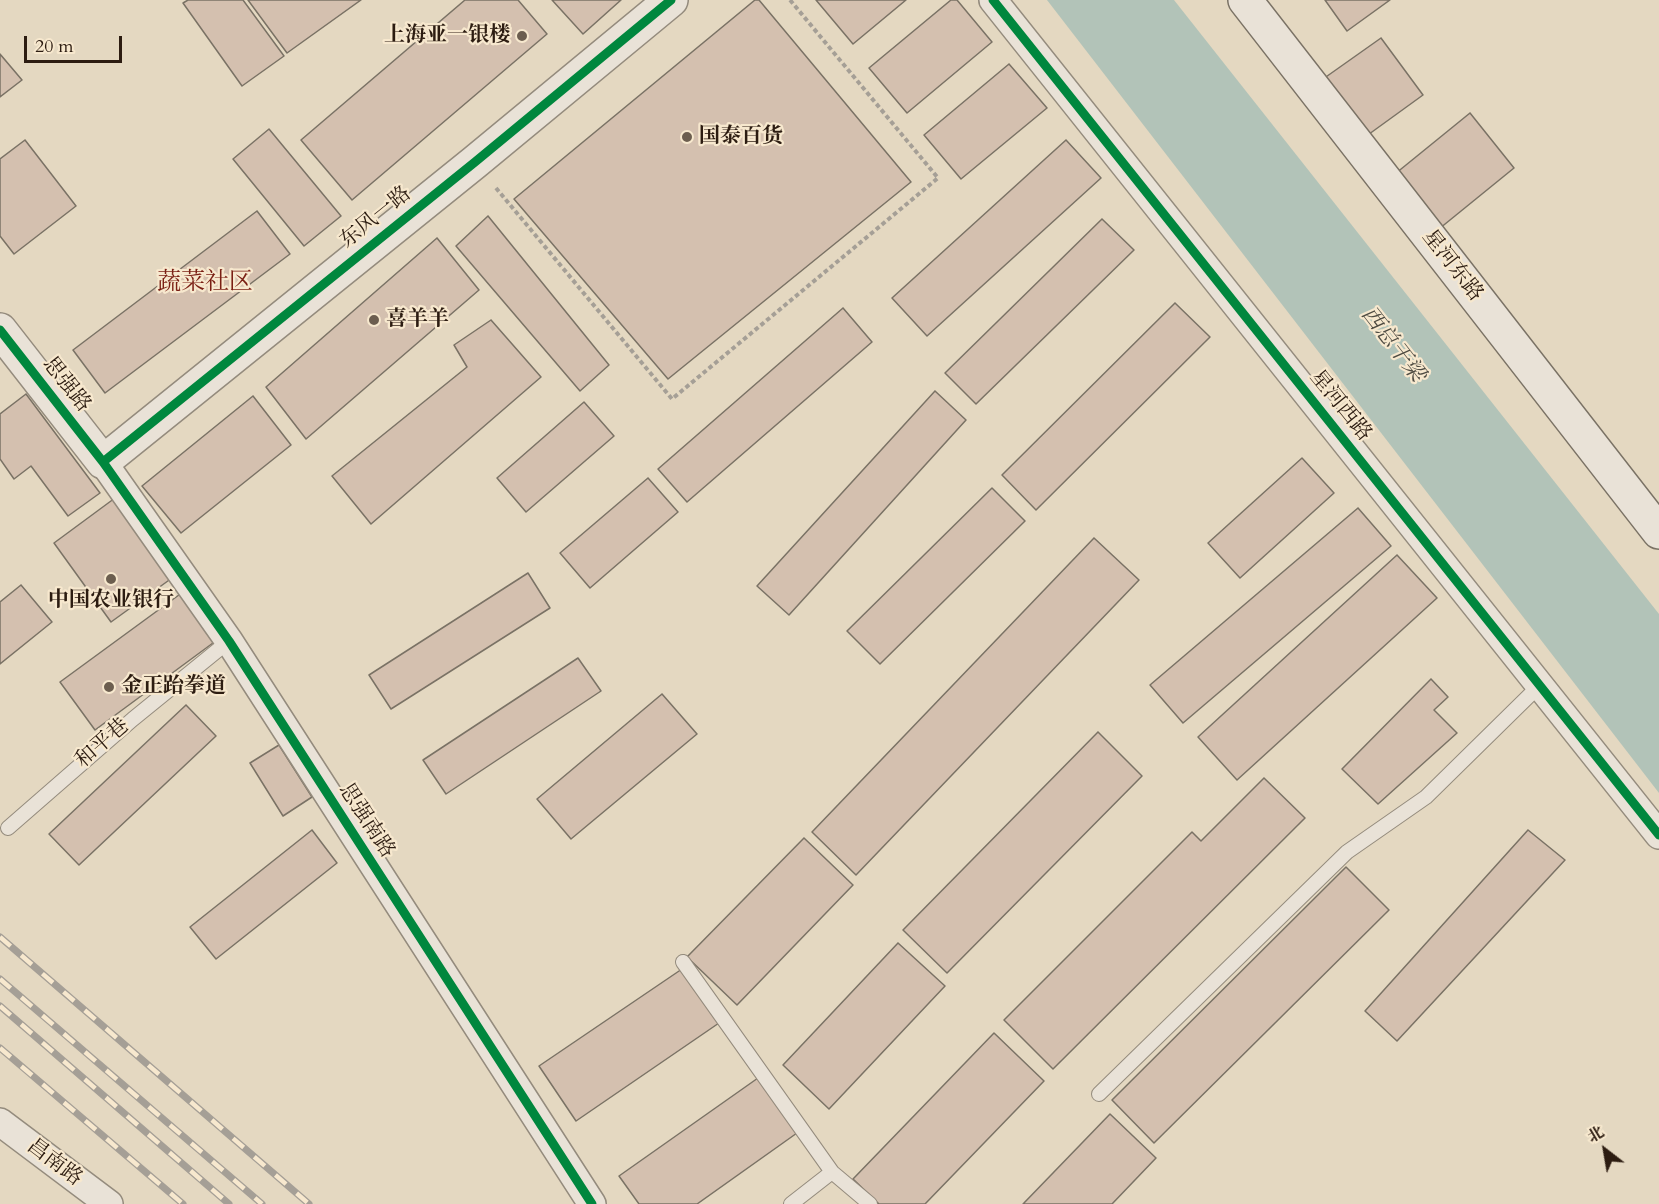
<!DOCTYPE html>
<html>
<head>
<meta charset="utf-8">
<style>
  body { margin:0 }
  #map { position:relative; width:1659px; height:1204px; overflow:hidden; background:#e4d8c1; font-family:Cardo,"Noto Serif SC",serif }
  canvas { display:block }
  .north { position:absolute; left:1575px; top:1120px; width:60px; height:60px; -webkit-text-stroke:4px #f7e8ce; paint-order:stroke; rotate:329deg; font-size:16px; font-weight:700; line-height:24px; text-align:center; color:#2c1c11 }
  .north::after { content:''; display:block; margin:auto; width:21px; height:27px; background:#2c1c11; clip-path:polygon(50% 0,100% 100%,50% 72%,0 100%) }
  .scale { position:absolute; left:24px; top:36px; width:98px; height:27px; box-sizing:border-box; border:3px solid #2c1c11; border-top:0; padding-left:8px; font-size:18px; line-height:21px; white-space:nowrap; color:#2c1c11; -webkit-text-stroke:4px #f7e8ce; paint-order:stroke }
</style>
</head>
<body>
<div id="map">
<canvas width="1659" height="1204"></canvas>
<div class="north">北</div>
<div class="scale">20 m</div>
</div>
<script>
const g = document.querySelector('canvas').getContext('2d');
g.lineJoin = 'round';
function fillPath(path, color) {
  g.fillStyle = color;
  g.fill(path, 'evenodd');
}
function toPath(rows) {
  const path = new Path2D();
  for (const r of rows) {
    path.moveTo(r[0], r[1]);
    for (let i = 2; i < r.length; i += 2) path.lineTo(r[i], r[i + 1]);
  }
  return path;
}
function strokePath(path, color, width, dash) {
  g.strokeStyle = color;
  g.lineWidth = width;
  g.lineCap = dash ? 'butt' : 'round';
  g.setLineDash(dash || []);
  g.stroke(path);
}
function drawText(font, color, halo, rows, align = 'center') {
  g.font = font + ' Cardo,"Noto Serif SC",serif';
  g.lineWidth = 4.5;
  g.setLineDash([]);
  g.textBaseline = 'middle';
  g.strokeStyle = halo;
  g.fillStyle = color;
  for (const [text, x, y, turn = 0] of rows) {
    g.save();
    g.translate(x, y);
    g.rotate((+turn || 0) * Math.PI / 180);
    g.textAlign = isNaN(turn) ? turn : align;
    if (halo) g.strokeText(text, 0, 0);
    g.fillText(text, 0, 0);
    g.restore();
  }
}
fillPath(toPath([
  [1047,0,1174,0,1659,614,1659,793]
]), '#b2c3b8');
const building = toPath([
  [188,0,243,0,284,56,242,86,183,3,188,0],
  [248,0,361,0,287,53,248,0],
  [465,0,518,0,547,34,352,200,301,140,465,0],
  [552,0,621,0,583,34,552,0],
  [755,0,759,0,911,182,668,379,514,199,755,0],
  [816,0,906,0,853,44,816,0],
  [951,0,957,0,992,42,907,113,869,68,951,0],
  [1325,0,1390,0,1347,31,1325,0],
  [1381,38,1423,95,1365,137,1323,79,1381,38],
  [0,54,22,80,0,97,0,54],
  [1009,64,1047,108,961,179,924,135,1009,64],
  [1470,113,1514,168,1434,233,1390,178,1470,113],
  [269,129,341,216,304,246,233,159,269,129],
  [25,140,76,206,14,254,0,236,0,159,25,140],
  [1066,140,1101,178,927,336,892,298,1066,140],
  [257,211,290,254,105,393,73,350,257,211],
  [488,216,609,365,580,391,456,246,488,216],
  [1102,219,1134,250,976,404,945,373,1102,219],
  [437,238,479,290,306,439,266,387,437,238],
  [1175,303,1210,337,1036,510,1002,475,1175,303],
  [843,308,872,342,687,502,658,469,843,308],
  [491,320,541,377,371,524,332,476,467,367,454,345,491,320],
  [935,391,966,420,789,615,757,586,935,391],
  [26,394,100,493,68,516,31,466,14,479,0,459,0,414,26,394],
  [253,396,291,445,181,533,142,486,253,396],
  [584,402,614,436,526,512,497,478,584,402],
  [1302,458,1334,493,1240,578,1208,543,1302,458],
  [648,478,678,512,590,588,560,553,648,478],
  [992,488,1025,521,880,664,847,631,992,488],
  [115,498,172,578,111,622,54,543,115,498],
  [1358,508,1391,546,1183,723,1150,685,1358,508],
  [1094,538,1139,580,856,875,812,832,1094,538],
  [1397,555,1437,598,1237,780,1198,737,1397,555],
  [528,573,550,608,391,709,369,675,528,573],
  [21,585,52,622,0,664,0,602,21,585],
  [183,592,217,640,95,730,60,682,183,592],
  [578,658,601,691,446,794,423,760,578,658],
  [1431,679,1448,697,1434,710,1457,733,1378,804,1342,769,1431,679],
  [662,694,697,734,571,839,537,799,662,694],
  [186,705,216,736,79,865,49,834,186,705],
  [1098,732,1142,776,947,973,903,930,1098,732],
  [279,745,312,797,283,816,250,763,279,745],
  [1264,778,1305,818,1053,1069,1004,1020,1192,832,1201,841,1264,778],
  [312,830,337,863,216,959,190,927,312,830],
  [1528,830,1565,860,1397,1041,1365,1011,1528,830],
  [804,838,853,885,737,1005,687,957,804,838],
  [1346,867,1389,910,1154,1143,1112,1100,1346,867],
  [898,943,945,986,829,1109,783,1065,898,943],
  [682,969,719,1023,576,1121,539,1066,682,969],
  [994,1033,1044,1081,925,1204,879,1204,853,1179,994,1033],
  [758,1078,797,1133,697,1204,639,1204,619,1176,758,1078],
  [1110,1114,1156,1158,1112,1204,1023,1204,1110,1114]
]);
fillPath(building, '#d4c0af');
strokePath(building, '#7a7265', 1.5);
const service = toPath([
  [8,828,133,719,229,641],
  [683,962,832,1172,791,1204],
  [1099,1094,1347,852,1426,797,1540,685],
  [832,1172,870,1204]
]);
const minor = toPath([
  [993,0,1659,835],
  [103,462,229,641,592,1204],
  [0,1122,109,1204]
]);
const tertiary = toPath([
  [0,330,103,462,475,162,671,0]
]);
const secondary = toPath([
  [1245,0,1659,532]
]);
strokePath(service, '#948b7d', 16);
strokePath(minor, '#948b7d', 30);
strokePath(tertiary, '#948b7d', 36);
strokePath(secondary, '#7a7265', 36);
strokePath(toPath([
  [496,188,672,399,938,178,790,0]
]), '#a59f96', 4, [4.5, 3]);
strokePath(service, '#e9e2d7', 14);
strokePath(minor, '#e9e2d7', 27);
strokePath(tertiary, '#e9e2d7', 33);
strokePath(secondary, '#e9e2d7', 33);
const rail = toPath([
  [0,937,309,1204],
  [0,979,262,1204],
  [0,1006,229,1204],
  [0,1048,183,1204]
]);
strokePath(rail, '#a59f96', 7);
strokePath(rail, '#f7e8ce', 4.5, [14]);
strokePath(toPath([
  [993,0,1659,835],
  [0,330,103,462,229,641,592,1204],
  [103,462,475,162,671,0]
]), '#00873e', 9);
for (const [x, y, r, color] of [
  [522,36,6,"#6c5e4f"],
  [687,137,6,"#6c5e4f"],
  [374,320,6,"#6c5e4f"],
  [111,579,6,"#6c5e4f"],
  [109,687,6,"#6c5e4f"]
]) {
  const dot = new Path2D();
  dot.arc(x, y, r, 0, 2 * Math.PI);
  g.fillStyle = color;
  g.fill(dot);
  strokePath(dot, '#f7e8ce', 2);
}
drawText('bold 21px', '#2c1c11', '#f7e8ce', [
  ["上海亚一银楼",510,36,"right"],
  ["国泰百货",699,137],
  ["喜羊羊",386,320],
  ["中国农业银行",111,601,"center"],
  ["金正跆拳道",121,687]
], 'left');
drawText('21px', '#2c1c11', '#f7e8ce', [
  ["东风一路",376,218,-39],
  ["星河东路",1452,266,52],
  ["思强路",66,385,52],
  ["星河西路",1340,406,51],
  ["和平巷",103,744,-41],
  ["思强南路",366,821,57],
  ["昌南路",54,1163,37]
]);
drawText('italic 22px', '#4e4b42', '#f7e8ce', [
  ["西总干梁",1392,345,52]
]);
drawText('24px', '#7a1f14', '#f7e8ce', [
  ["蔬菜社区",205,283]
]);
</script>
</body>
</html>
